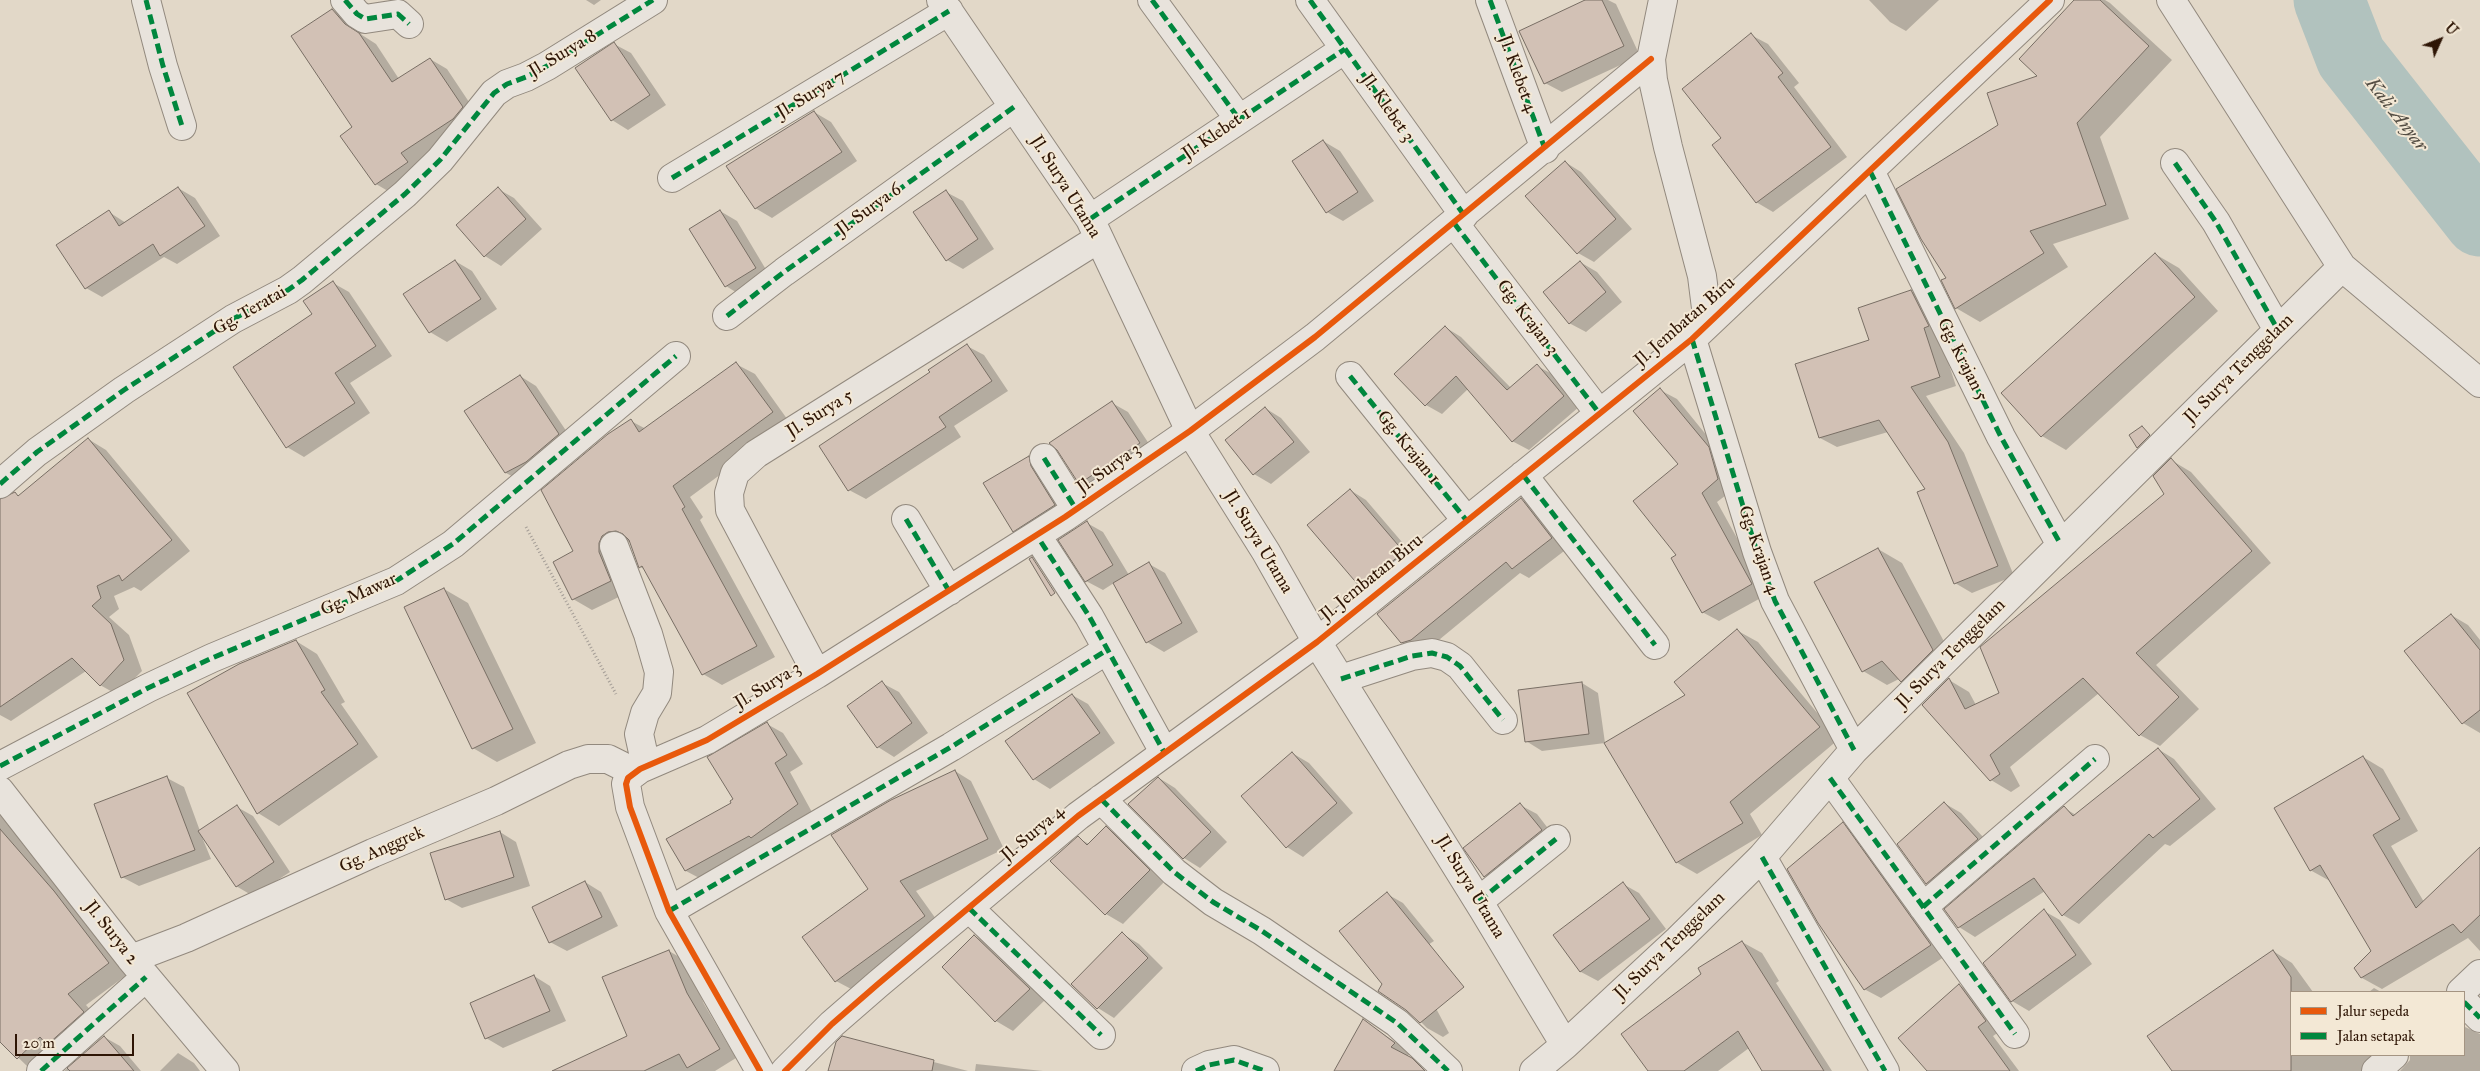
<!DOCTYPE html>
<html>
<head>
<meta charset="utf-8">
<style>
  body { margin:0 }
  #map { position:relative; width:2480px; height:1071px; overflow:hidden; background:#e2d8c8; font-family:"IM FELL Great Primer",serif }
  canvas { display:block }
  .legend { position:absolute; left:2290px; top:991px; width:175px; height:65px; box-sizing:border-box; background:#f3e8d5; border:1px solid #a49482; margin:0; padding:6px 9px; list-style:none; font-size:15px; color:#2e1505 }
  .legend li { display:flex; align-items:center; gap:10px; height:25px }
  .legend b { width:25px; border:1px solid #a49482 }
  .north { position:absolute; left:2415px; top:15px; width:50px; height:50px; -webkit-text-stroke:4px #f3e8d5; paint-order:stroke; rotate:46deg; font-size:14px; font-weight:700; line-height:20px; text-align:center; color:#2e1505 }
  .north::after { content:''; display:block; margin:auto; width:18px; height:22px; background:#2e1505; clip-path:polygon(50% 0,100% 100%,50% 72%,0 100%) }
  .scale { position:absolute; left:15px; top:1034px; width:119px; height:22px; box-sizing:border-box; border:2px solid #2e1505; border-top:0; padding-left:6px; font-size:15px; line-height:18px; white-space:nowrap; color:#2e1505; -webkit-text-stroke:4px #f3e8d5; paint-order:stroke }
</style>
</head>
<body>
<div id="map">
<canvas width="2480" height="1071"></canvas>
<ul class="legend">
<li><b style="height:6px;background:#e8590c"></b>Jalur sepeda</li>
<li><b style="height:6px;background:#00873e"></b>Jalan setapak</li>
</ul>
<div class="north">U</div>
<div class="scale">20 m</div>
</div>
<script>
const g = document.querySelector('canvas').getContext('2d');
g.lineJoin = 'round';
function fillPath(path, color) {
  g.fillStyle = color;
  g.fill(path, 'evenodd');
}
function toPath(rows) {
  const path = new Path2D();
  for (const r of rows) {
    path.moveTo(r[0], r[1]);
    for (let i = 2; i < r.length; i += 2) path.lineTo(r[i], r[i + 1]);
  }
  return path;
}
function strokePath(path, color, width, dash) {
  g.strokeStyle = color;
  g.lineWidth = width;
  g.lineCap = dash ? 'butt' : 'round';
  g.setLineDash(dash || []);
  g.stroke(path);
}
function drawText(font, color, halo, rows, align = 'center') {
  g.font = font + ' "IM FELL Great Primer",serif';
  g.lineWidth = 4;
  g.setLineDash([]);
  g.textBaseline = 'middle';
  g.strokeStyle = halo;
  g.fillStyle = color;
  for (const [text, x, y, turn = 0] of rows) {
    g.save();
    g.translate(x, y);
    g.rotate((+turn || 0) * Math.PI / 180);
    g.textAlign = isNaN(turn) ? turn : align;
    if (halo) g.strokeText(text, 0, 0);
    g.fillText(text, 0, 0);
    g.restore();
  }
}
fillPath(toPath([
  [586,0,601,0,594,5],
  [1588,0,1608,0,1616,4,1640,56,1562,92,1545,83],
  [1869,0,1939,0,1906,31,1890,22],
  [2076,0,2105,0,2110,3,2172,60,2100,137,2129,219,2053,244,2068,267,1980,322,1956,308,1948,279,1999,125,2039,76],
  [332,10,349,20,362,35,376,44,399,79,430,59,447,69,479,117,469,128,417,163,423,172,393,194,376,184,341,136,354,127],
  [1751,35,1768,44,1799,83,1794,87,1847,157,1773,212,1756,202,1723,138],
  [614,44,631,53,666,105,628,130,612,120],
  [814,112,831,122,857,161,772,218,755,208],
  [1323,141,1340,151,1374,201,1343,221,1327,212],
  [1565,162,1581,172,1632,229,1594,262,1578,253],
  [178,188,195,198,220,236,177,264,164,257,102,297,86,288,109,212,126,223],
  [498,189,514,198,542,229,501,266,485,256],
  [946,192,963,201,994,249,963,269,947,260],
  [720,211,737,221,771,278,742,296,726,286],
  [2155,254,2179,268,2218,311,2066,450,2042,436,2003,393],
  [455,261,472,271,497,309,447,342,430,332],
  [1580,262,1597,272,1622,302,1586,332,1569,323],
  [333,283,349,292,392,356,350,383,370,413,304,457,287,447,314,315],
  [1911,291,1928,301,1956,386,1926,396,1964,453,2014,576,1972,593,1955,583,1927,490,1888,432,1837,447,1820,438,1871,341],
  [1445,327,1461,337,1511,388,1537,366,1554,375,1580,406,1529,450,1512,441,1468,389,1442,414,1426,405],
  [967,346,984,355,1008,391,954,426,961,437,866,499,849,490,931,373],
  [736,364,755,374,790,423,690,497,703,517,700,520,775,657,722,685,703,674,646,570,640,567,630,541,621,546,629,592,592,610,573,599,554,562,575,552,631,421,646,429],
  [520,376,536,386,575,444,523,482,506,473,466,411],
  [1660,390,1677,399,1725,458,1734,489,1717,502,1768,594,1719,621,1702,612,1678,555,1680,464],
  [1112,403,1128,412,1155,453,1096,492,1079,483],
  [1265,408,1281,418,1310,452,1271,484,1254,474,1226,440],
  [88,439,106,450,190,551,141,591,134,587,114,596,119,609,109,617,129,635,142,671,118,695,100,685,86,671,11,721,0,715,0,506,15,494,19,496],
  [1029,457,1045,467,1071,515,1030,540,1013,531],
  [2171,460,2191,472,2271,563,2156,665,2199,709,2160,746,2140,735,2099,693,2010,767,2020,786,2011,792,1991,780,1923,705,1949,680,1969,692,1976,705,2000,694,2166,495],
  [1350,490,1366,500,1419,562,1377,596,1361,586],
  [1521,499,1537,509,1568,548,1529,578,1520,573,1428,649,1418,652,1402,642],
  [1087,523,1103,532,1129,575,1149,564,1165,573,1198,632,1164,652,1147,642,1114,583,1103,590,1086,581],
  [1878,549,1902,563,1956,664,1925,694,1899,679,1887,685,1863,671],
  [444,589,468,603,536,743,497,762,473,748],
  [2451,615,2468,625,2480,640,2480,733,2463,723,2406,651],
  [1738,631,1758,642,1839,739,1750,814,1762,835,1697,874,1676,862,1687,695],
  [296,641,317,654,345,702,341,704,378,757,279,826,258,813,189,694],
  [882,683,899,692,928,733,894,757,878,747],
  [1582,683,1598,693,1605,743,1542,751,1526,741],
  [1072,695,1088,704,1115,743,1050,789,1034,779],
  [767,724,783,733,803,764,790,772,813,814,703,880,686,871,668,839,733,803],
  [2158,749,2174,759,2216,809,2170,846,2165,844,2079,924,2063,915,2045,891,1975,937,1959,927,2064,808,2076,815],
  [1292,753,1309,763,1353,813,1303,857,1287,847,1243,796],
  [2363,757,2383,769,2418,831,2391,846,2424,902,2480,854,2480,951,2468,938,2382,989,2362,978,2355,969,2373,952,2330,881,2310,870],
  [955,771,971,781,1004,849,916,891,941,926,853,990,836,981,870,889],
  [167,778,184,787,200,831,237,807,253,816,290,872,253,896,236,886,202,837,211,859,139,886,122,877],
  [1159,778,1175,788,1227,842,1200,868,1184,858,1130,804],
  [1944,803,1961,813,1994,849,1943,892,1927,883],
  [1520,805,1537,814,1557,840,1501,885,1485,876],
  [0,815,74,904,128,974,86,1005,102,1023,35,1071,27,1066,0,1040],
  [1843,824,1859,833,1947,955,1881,998,1864,989],
  [1106,828,1123,837,1166,880,1123,924,1106,914,1052,861,1078,838,1089,844],
  [500,832,516,842,530,886,462,908,446,899],
  [585,882,601,892,618,926,567,951,550,942],
  [1623,884,1639,893,1666,929,1598,981,1581,972,1554,936],
  [1387,894,1403,903,1434,941,1409,957,1449,1033,1443,1037,1427,1028,1383,984],
  [2044,911,2060,920,2092,964,2029,1011,2012,1001],
  [1123,934,1139,944,1163,968,1114,1018,1098,1008,1073,984],
  [975,936,991,946,1046,999,1013,1031,996,1021,943,967],
  [1742,942,1762,953,1779,981,1776,983,1832,1071,1764,1071,1749,1048,1718,1071,1650,1071],
  [669,951,686,961,704,1004,736,1058,715,1071,579,1071,628,1037],
  [2273,951,2292,963,2313,992,2291,992,2291,1055,2403,1055,2377,1071,2173,1071],
  [534,976,550,986,566,1021,503,1048,486,1038],
  [1959,985,1976,995,2002,1030,1993,1036,2019,1071,1929,1071],
  [2374,988,2381,992,2369,992],
  [1363,1020,1411,1053,1406,1057,1422,1066,1419,1071,1346,1071],
  [2465,1027,2480,1034,2480,1071,2400,1071,2410,1060,2410,1055,2464,1055],
  [104,1037,120,1046,141,1071,64,1071],
  [842,1038,968,1071,830,1071],
  [178,1053,194,1063,200,1071,160,1071],
  [976,1064,1043,1071,975,1071]
]), '#0003');
strokePath(toPath([
  [2329,0,2351,57,2480,221]
]), '#b1c2be', 71);
const building = toPath([
  [1585,0,1602,0,1624,46,1544,84,1519,31,1585,0],
  [2074,0,2100,0,2149,46,2077,123,2106,205,2030,231,2044,253,1955,309,1941,280,1946,278,1921,239,1896,189,1998,125,1987,93,2037,76,2019,59,2074,0],
  [332,9,345,24,359,33,392,82,430,58,463,107,453,119,401,153,408,162,375,185,340,136,352,127,291,36,332,9],
  [1751,33,1783,73,1778,77,1831,147,1756,203,1712,145,1721,138,1682,89,1751,33],
  [614,42,650,95,611,121,575,68,614,42],
  [814,111,842,152,755,209,726,166,814,111],
  [1323,140,1358,192,1326,213,1292,161,1323,140],
  [1565,161,1616,219,1577,254,1525,196,1565,161],
  [178,187,205,226,160,256,153,244,85,289,56,245,109,210,119,226,178,187],
  [498,187,526,219,484,257,456,225,498,187],
  [946,190,978,239,946,261,913,212,946,190],
  [720,210,756,268,725,287,689,229,720,210],
  [2155,253,2195,297,2041,437,2001,393,2155,253],
  [455,260,481,299,429,333,403,294,455,260],
  [1580,261,1606,292,1569,324,1543,292,1580,261],
  [333,281,376,346,335,373,355,403,286,448,233,367,312,314,303,301,333,281],
  [1911,290,1929,326,1924,328,1940,377,1911,387,1948,442,1998,566,1954,584,1917,492,1925,489,1879,420,1819,438,1795,364,1869,340,1858,308,1911,290],
  [1445,326,1507,390,1537,364,1564,396,1512,442,1456,376,1425,406,1394,374,1445,326],
  [967,344,992,381,939,417,946,427,848,491,819,446,930,372,928,370,967,344],
  [736,362,773,412,673,486,685,507,682,509,757,646,702,675,642,566,639,568,629,540,623,534,616,531,608,532,602,536,599,543,599,552,611,581,572,600,553,562,573,551,541,490,608,434,631,419,639,432,736,362],
  [520,375,559,434,526,462,505,473,464,411,520,375],
  [1660,388,1709,447,1718,479,1702,493,1752,584,1702,613,1671,558,1676,555,1633,501,1678,464,1633,411,1660,388],
  [1112,401,1140,443,1079,484,1057,450,1049,443,1112,401],
  [1265,407,1294,442,1253,475,1225,440,1265,407],
  [2142,426,2150,435,2137,448,2129,435,2142,426],
  [88,438,172,540,122,581,119,575,97,586,101,598,92,606,111,624,124,660,100,686,72,658,0,707,0,499,15,492,18,496,88,438],
  [1029,456,1031,466,1055,505,1013,532,983,483,1029,456],
  [2171,458,2252,551,2136,653,2179,697,2139,736,2083,678,1990,755,2000,774,1990,781,1922,705,1949,678,1965,709,1999,693,1980,647,2164,494,2153,476,2171,458],
  [1350,489,1404,552,1360,587,1307,525,1350,489],
  [1521,498,1552,538,1512,569,1506,562,1411,640,1401,643,1377,614,1521,498],
  [1087,521,1113,565,1085,582,1058,540,1087,521],
  [1878,548,1933,650,1901,682,1882,661,1862,672,1814,582,1878,548],
  [1032,557,1055,593,1051,596,1029,559,1032,557],
  [1149,562,1182,623,1146,643,1113,583,1149,562],
  [444,588,513,729,472,749,404,607,444,588],
  [2451,614,2480,650,2480,710,2462,724,2404,651,2451,614],
  [1737,629,1820,727,1730,802,1743,823,1676,863,1604,743,1685,695,1674,682,1737,629],
  [296,640,325,690,321,692,358,744,257,814,187,693,239,664,296,640],
  [882,681,912,723,877,748,847,706,882,681],
  [1582,682,1589,734,1525,742,1518,690,1582,682],
  [1072,694,1100,733,1033,780,1005,741,1072,694],
  [767,722,787,755,775,763,798,804,751,838,749,836,685,871,666,839,731,803,730,801,733,799,707,757,767,722],
  [2158,748,2200,799,2153,838,2149,834,2062,916,2034,878,1958,928,1944,909,2064,806,2073,816,2158,748],
  [1292,752,1337,803,1286,848,1241,796,1292,752],
  [2363,756,2400,819,2373,835,2416,908,2480,847,2480,915,2461,933,2453,924,2361,978,2354,968,2371,951,2320,865,2310,871,2274,808,2363,756],
  [955,770,988,839,900,881,925,916,835,982,802,937,868,889,831,835,891,800,955,770],
  [167,776,195,850,121,878,94,804,167,776],
  [1158,777,1211,832,1183,859,1128,804,1158,777],
  [1944,802,1978,839,1926,884,1897,844,1944,802],
  [1520,803,1542,830,1484,877,1463,848,1520,803],
  [237,805,274,862,236,887,198,831,237,805],
  [1843,822,1931,945,1864,990,1818,923,1787,869,1843,822],
  [1106,826,1150,870,1105,915,1050,861,1078,836,1087,845,1106,826],
  [0,829,54,891,109,963,68,994,84,1012,47,1045,40,1037,17,1059,0,1042,0,829],
  [500,831,514,877,445,900,430,853,500,831],
  [585,881,602,917,549,943,532,907,585,881],
  [1623,882,1650,919,1580,972,1553,935,1623,882],
  [1387,892,1464,987,1420,1023,1406,1010,1378,991,1382,984,1339,931,1387,892],
  [2044,909,2076,955,2011,1002,1983,963,2044,909],
  [1122,932,1148,958,1097,1009,1071,984,1122,932],
  [974,935,1030,989,995,1022,942,967,974,935],
  [1742,941,1824,1071,1762,1071,1738,1031,1684,1071,1648,1071,1621,1034,1701,974,1698,968,1742,941],
  [669,950,687,993,720,1049,687,1068,679,1054,644,1071,552,1071,627,1036,602,977,669,950],
  [2273,950,2291,977,2291,1071,2172,1071,2147,1036,2273,950],
  [534,975,550,1011,485,1039,470,1003,534,975],
  [1959,984,1986,1021,1978,1027,2010,1071,1927,1071,1898,1038,1959,984],
  [1363,1019,1395,1043,1391,1047,1412,1058,1425,1071,1334,1071,1363,1019],
  [104,1036,134,1071,70,1071,67,1068,104,1036],
  [842,1036,934,1060,932,1071,828,1071,836,1042,842,1036]
]);
fillPath(building, '#d2c1b5');
strokePath(building, '#786e64', 1);
const minor = toPath([
  [146,0,163,66,182,126],
  [345,0,357,14,365,19,398,14,409,24],
  [941,0,1090,219,1190,431,1266,552,1317,642,1483,909,1565,1045,1534,1071],
  [1152,0,1239,119],
  [1310,0,1464,215],
  [1490,0,1545,149],
  [1663,0,1651,59,1653,80,1668,147,1702,276,1708,324],
  [2171,0,2342,267,2480,383],
  [2175,163,2216,222,2278,330],
  [1870,171,2001,437,2061,545],
  [672,178,949,11],
  [1090,219,1345,49],
  [1454,223,1599,413],
  [727,316,784,272,1014,107],
  [1692,339,1757,552,1775,601,1854,750],
  [1350,376,1467,521],
  [1044,458,1076,509],
  [1523,475,1655,645],
  [0,484,37,452,124,390,233,319,288,290,302,280,405,194,440,160,494,93,507,84,526,77,547,66,653,0],
  [906,519,949,591],
  [1041,542,1089,616,1164,752],
  [614,546,648,634,659,672,657,693,645,713,639,734,646,766],
  [817,674,730,510,729,493,735,473,756,454,1098,239],
  [1341,679,1412,656,1432,653,1447,657,1460,666,1503,720],
  [0,766,148,688,212,658,396,581,453,544,676,356],
  [1830,778,2015,1034],
  [0,791,131,959,225,1071],
  [1101,799,1174,872,1213,902,1262,931,1397,1023,1448,1071],
  [1762,857,1885,1071],
  [1479,901,1556,839],
  [1923,907,2095,759],
  [969,908,1101,1035],
  [669,911,951,747,1107,650],
  [131,959,186,938,373,853,496,801,569,765,588,759,608,759,622,766,631,775],
  [2461,992,2480,974],
  [2464,1002,2480,1018],
  [1565,1045,1678,940,1762,857,1854,750,2342,267],
  [41,1071,146,977],
  [760,1071,669,911,630,807,626,784,628,778,640,769,707,740,817,674,1065,517,1190,431,1315,337,1651,59],
  [785,1071,832,1024,878,984,1078,816,1317,642,1692,339,2050,0],
  [1196,1071,1209,1065,1234,1060,1265,1071],
  [2376,1071,2394,1055]
]);
strokePath(minor, '#92897e', 30);
strokePath(toPath([
  [526,527,616,694]
]), '#a49d96', 3, [1, 2.5]);
strokePath(minor, '#e8e3dc', 28);
strokePath(toPath([
  [146,0,163,66,182,126],
  [345,0,357,14,365,19,398,14,409,24],
  [1152,0,1239,119],
  [1310,0,1464,215],
  [1490,0,1545,149],
  [2175,163,2216,222,2278,330],
  [1870,171,2001,437,2061,545],
  [672,178,949,11],
  [1090,219,1345,49],
  [1454,223,1599,413],
  [727,316,784,272,1014,107],
  [1692,339,1757,552,1775,601,1854,750],
  [1350,376,1467,521],
  [1044,458,1076,509],
  [1523,475,1655,645],
  [0,484,37,452,124,390,233,319,288,290,302,280,405,194,440,160,494,93,507,84,526,77,547,66,653,0],
  [906,519,949,591],
  [1041,542,1089,616,1164,752],
  [1341,679,1412,656,1432,653,1447,657,1460,666,1503,720],
  [0,766,148,688,212,658,396,581,453,544,676,356],
  [1830,778,2015,1034],
  [1101,799,1174,872,1213,902,1262,931,1397,1023,1448,1071],
  [1762,857,1885,1071],
  [1479,901,1556,839],
  [1923,907,2095,759],
  [969,908,1101,1035],
  [669,911,951,747,1107,650],
  [2464,1002,2480,1018],
  [41,1071,146,977],
  [1196,1071,1209,1065,1234,1060,1265,1071]
]), '#00873e', 5, [10, 5]);
strokePath(toPath([
  [760,1071,669,911,630,807,626,784,628,778,640,769,707,740,817,674,1065,517,1190,431,1315,337,1651,59],
  [785,1071,832,1024,878,984,1078,816,1317,642,1692,339,2050,0]
]), '#e8590c', 6);
drawText('18px', '#2e1505', '#f3e8d5', [
  ["Jl. Surya 8",563,54,-31],
  ["Jl. Klebet 4",1517,74,70],
  ["Jl. Surya 7",811,95,-31],
  ["Jl. Klebet 3",1387,108,55],
  ["Jl. Klebet 1",1217,134,-34],
  ["Jl. Surya Utama",1065,187,58],
  ["Jl. Surya 6",869,210,-36],
  ["Gg. Teratai",250,311,-30],
  ["Gg. Krajan 3",1527,318,53],
  ["Jl. Jembatan Biru",1685,322,-41],
  ["Gg. Krajan 5",1962,360,63],
  ["Jl. Surya Tenggelam",2239,369,-45],
  ["Jl. Surya 5",820,414,-32],
  ["Gg. Krajan 1",1408,448,51],
  ["Jl. Surya 3",1109,469,-35],
  ["Jl. Surya Utama",1258,542,59],
  ["Gg. Krajan 4",1758,550,71],
  ["Jl. Jembatan Biru",1372,578,-39],
  ["Gg. Mawar",359,595,-24],
  ["Jl. Surya Tenggelam",1951,654,-45],
  ["Jl. Surya 3",768,686,-31],
  ["Jl. Surya 4",1033,834,-40],
  ["Gg. Anggrek",382,850,-24],
  ["Jl. Surya Utama",1470,887,59],
  ["Jl. Surya 2",111,933,52],
  ["Jl. Surya Tenggelam",1670,946,-44]
]);
drawText('italic 19px', '#544e44', '#f3e8d5', [
  ["Kali Anyar",2396,115,52]
]);
</script>
</body>
</html>
